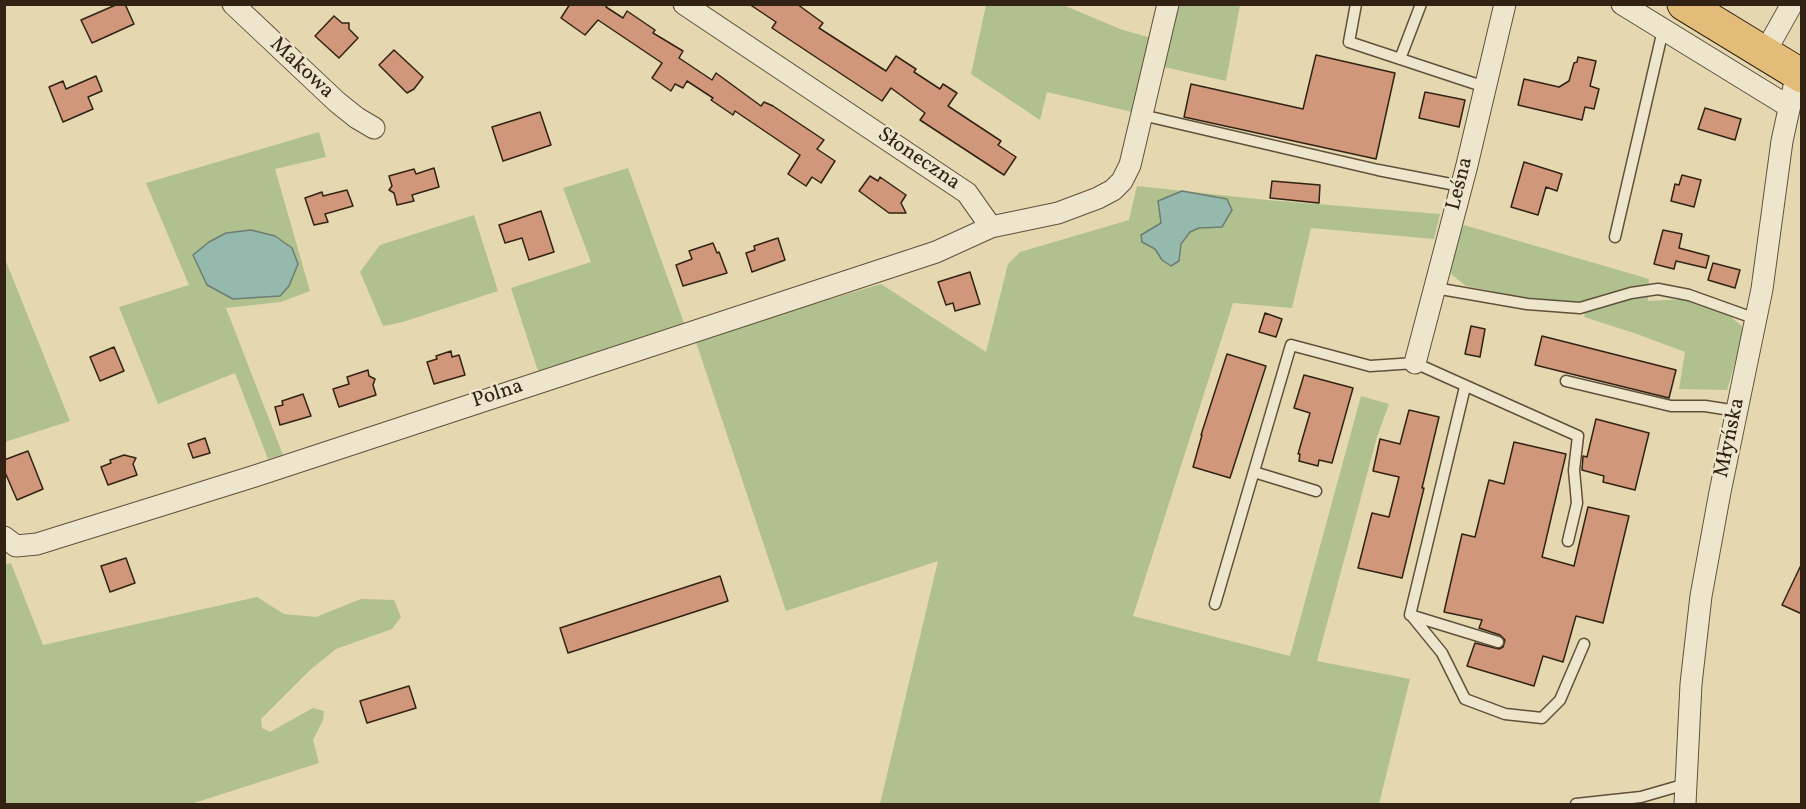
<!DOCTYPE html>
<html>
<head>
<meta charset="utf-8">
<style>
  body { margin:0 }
  #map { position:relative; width:1806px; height:809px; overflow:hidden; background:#e5d8b0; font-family:Vollkorn,serif }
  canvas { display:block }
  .frame { position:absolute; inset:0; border:6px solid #322213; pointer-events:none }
</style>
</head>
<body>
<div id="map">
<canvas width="1806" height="809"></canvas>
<div class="frame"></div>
</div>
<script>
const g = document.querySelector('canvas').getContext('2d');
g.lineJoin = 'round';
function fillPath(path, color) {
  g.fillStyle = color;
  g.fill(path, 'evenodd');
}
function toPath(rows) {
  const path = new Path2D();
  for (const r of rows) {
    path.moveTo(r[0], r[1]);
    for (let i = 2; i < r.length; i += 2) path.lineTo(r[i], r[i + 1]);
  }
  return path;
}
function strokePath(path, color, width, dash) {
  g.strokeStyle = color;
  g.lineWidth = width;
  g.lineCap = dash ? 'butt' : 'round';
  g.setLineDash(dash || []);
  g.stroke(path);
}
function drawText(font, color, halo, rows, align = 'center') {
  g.font = font + ' Vollkorn,serif';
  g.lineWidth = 4.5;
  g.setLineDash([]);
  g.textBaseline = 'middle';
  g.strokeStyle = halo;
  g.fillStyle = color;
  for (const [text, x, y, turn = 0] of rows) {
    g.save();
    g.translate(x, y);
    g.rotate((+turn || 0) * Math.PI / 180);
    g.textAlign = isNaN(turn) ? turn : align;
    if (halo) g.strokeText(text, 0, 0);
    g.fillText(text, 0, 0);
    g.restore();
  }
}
fillPath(toPath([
  [986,5,1063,5,1120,29,1151,38,1132,112,1047,92,1040,120,971,74],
  [1178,5,1240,5,1226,81,1164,67],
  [319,132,326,157,275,169,310,291,281,302,226,308,283,455,268,459,235,373,158,404,119,307,189,285,146,183],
  [628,168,684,323,538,371,511,288,591,262,563,188],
  [1137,186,1267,200,1440,214,1434,239,1311,228,1292,308,1233,303,1133,616,1290,656,1361,396,1389,404,1377,437,1317,661,1410,679,1379,804,880,804,938,561,786,611,695,339,881,284,986,352,1008,264,1020,252,1129,220],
  [474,215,498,291,403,322,383,326,360,272,380,245],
  [1464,225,1649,279,1648,301,1686,299,1730,316,1745,329,1727,390,1679,389,1685,352,1637,334,1584,317,1587,304,1521,297,1466,286,1451,274,1454,246],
  [5,259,70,421,5,442,4,442],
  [11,563,43,645,257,597,284,614,316,617,361,599,394,600,401,617,392,629,336,649,310,670,261,719,262,728,270,732,313,708,324,711,323,720,313,740,319,763,191,804,5,804,4,565]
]), '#b0c08f');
const water = toPath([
  [1182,191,1227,199,1232,210,1222,227,1199,228,1190,232,1181,244,1179,261,1171,266,1162,260,1155,249,1142,242,1141,235,1161,223,1158,201,1182,191],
  [251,230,275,236,292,248,298,264,289,286,280,296,233,299,207,285,193,255,209,242,226,233,251,230]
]);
fillPath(water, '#96b9ae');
strokePath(water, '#6e7d70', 1.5);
const building = toPath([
  [118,4,125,4,134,24,92,43,81,20,118,4],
  [570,4,608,4,606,7,623,18,627,11,655,30,653,33,683,51,679,58,712,80,716,73,761,106,764,102,773,106,824,140,817,149,835,161,821,183,812,177,806,186,788,174,800,155,735,111,733,115,711,100,713,98,687,81,683,88,675,84,671,91,652,78,662,63,598,20,585,35,561,18,570,4],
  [749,4,797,4,823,23,819,28,886,71,896,56,916,69,914,72,940,89,943,84,957,93,948,106,1001,141,998,145,1016,157,1004,175,920,120,925,113,891,88,882,101,772,28,776,22,749,4],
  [334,16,342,23,349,23,349,29,358,38,339,58,315,36,334,16],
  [394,50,423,77,414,89,407,93,379,65,394,50],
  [1316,55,1395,73,1376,159,1184,117,1191,84,1303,109,1316,55],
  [1578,57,1596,61,1590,86,1599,89,1594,109,1585,107,1582,120,1518,105,1524,79,1559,87,1569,81,1574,63,1577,62,1578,57],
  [96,76,102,91,88,97,93,109,63,122,49,87,63,81,66,89,96,76],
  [1425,92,1465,100,1459,127,1419,118,1425,92],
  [1705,108,1741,119,1735,140,1698,129,1705,108],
  [540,112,551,145,503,161,492,127,540,112],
  [1524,162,1562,174,1557,191,1546,187,1538,215,1511,207,1524,162],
  [434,168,439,187,412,195,414,201,397,205,394,193,389,190,392,186,389,176,414,169,416,174,434,168],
  [1682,175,1701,180,1694,207,1671,201,1675,184,1679,185,1682,175],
  [870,176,878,181,880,177,906,195,901,203,906,213,889,213,859,191,870,176],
  [1272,181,1320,185,1319,203,1270,198,1272,181],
  [347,190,353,206,325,214,328,222,314,225,305,198,322,192,323,196,347,190],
  [541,211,554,252,529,260,522,238,505,243,499,225,541,211],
  [1663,230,1682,234,1679,248,1709,256,1706,268,1676,261,1674,269,1654,264,1663,230],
  [778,238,785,260,752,272,746,253,755,250,754,246,778,238],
  [713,243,717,253,719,252,727,273,683,286,676,265,692,259,689,251,713,243],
  [1713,263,1740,270,1735,288,1708,280,1713,263],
  [970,272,980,304,955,311,953,303,946,305,938,282,970,272],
  [1265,313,1282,319,1276,337,1259,332,1265,313],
  [1471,326,1485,329,1480,357,1465,354,1471,326],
  [1542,336,1676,370,1669,398,1535,365,1542,336],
  [114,347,124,371,100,381,90,357,114,347],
  [451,351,452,357,459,355,465,375,434,384,427,362,437,359,436,356,451,351],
  [1227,354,1266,366,1230,478,1193,467,1202,435,1201,435,1227,354],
  [368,370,369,376,375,379,373,385,376,395,339,407,333,389,349,384,347,377,368,370],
  [1304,375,1353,388,1332,463,1319,460,1318,466,1299,461,1300,454,1298,454,1310,413,1294,408,1304,375],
  [303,394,311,416,280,425,275,407,283,405,282,401,303,394],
  [1409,410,1439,417,1422,488,1424,488,1402,578,1358,568,1372,513,1389,517,1399,477,1373,471,1380,439,1400,444,1409,410],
  [1596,419,1649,433,1635,490,1603,482,1604,476,1582,470,1583,456,1587,457,1596,419],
  [205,438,210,453,193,458,188,444,205,438],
  [1514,442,1566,454,1542,557,1574,566,1588,507,1629,516,1603,623,1576,616,1563,662,1543,656,1534,686,1467,666,1475,643,1499,649,1503,647,1505,640,1500,635,1479,628,1482,620,1444,612,1462,534,1475,537,1489,480,1504,484,1514,442],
  [28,451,43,489,17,500,4,470,4,460,28,451],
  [124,455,136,458,133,464,137,475,108,485,101,467,111,463,110,460,124,455],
  [126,558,135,583,110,592,101,566,126,558],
  [1802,563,1802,614,1782,605,1802,563],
  [720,576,728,601,568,653,560,628,720,576],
  [409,686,416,708,367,723,360,701,409,686]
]);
fillPath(building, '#d0977b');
strokePath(building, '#322213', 1.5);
const lane = toPath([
  [1356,4,1349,42,1485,87],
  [1400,59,1421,4],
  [1142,115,1378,170,1461,186],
  [1615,237,1663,30],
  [1435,288,1527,304,1580,308,1631,293,1658,289,1689,295,1756,319],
  [1566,381,1671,406,1705,406,1737,411],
  [1465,387,1410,615,1498,642],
  [1254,472,1316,491],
  [1215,604,1291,345,1370,366,1415,363,1578,436,1574,470,1577,503,1568,541],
  [1411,615,1442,653,1465,699,1505,714,1542,718,1560,700,1584,644],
  [1576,804,1641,797,1686,784]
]);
const street = toPath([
  [233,4,337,102,357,118,374,128],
  [684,4,967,193,991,227],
  [1622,4,1788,106],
  [1764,54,1792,4],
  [1415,363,1467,165,1505,4],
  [4,537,16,546,37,544,255,476,936,252,991,227,1058,213,1098,198,1113,190,1122,181,1130,165,1168,4],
  [1685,804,1691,684,1701,596,1720,492,1762,289,1782,141,1797,73]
]);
const primary = toPath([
  [1684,4,1802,76]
]);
strokePath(lane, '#5f503a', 13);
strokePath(street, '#5f503a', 23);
strokePath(primary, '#322213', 35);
strokePath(lane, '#eee6cc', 10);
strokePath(street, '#eee6cc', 21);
strokePath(primary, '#e2bc78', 33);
drawText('21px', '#322213', '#eee6cc', [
  ["Makowa",301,69,43],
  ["Słoneczna",918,160,34],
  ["Leśna",1461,184,-76],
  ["Polna",498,395,-18],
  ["Młyńska",1731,438,-78]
]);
</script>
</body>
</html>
